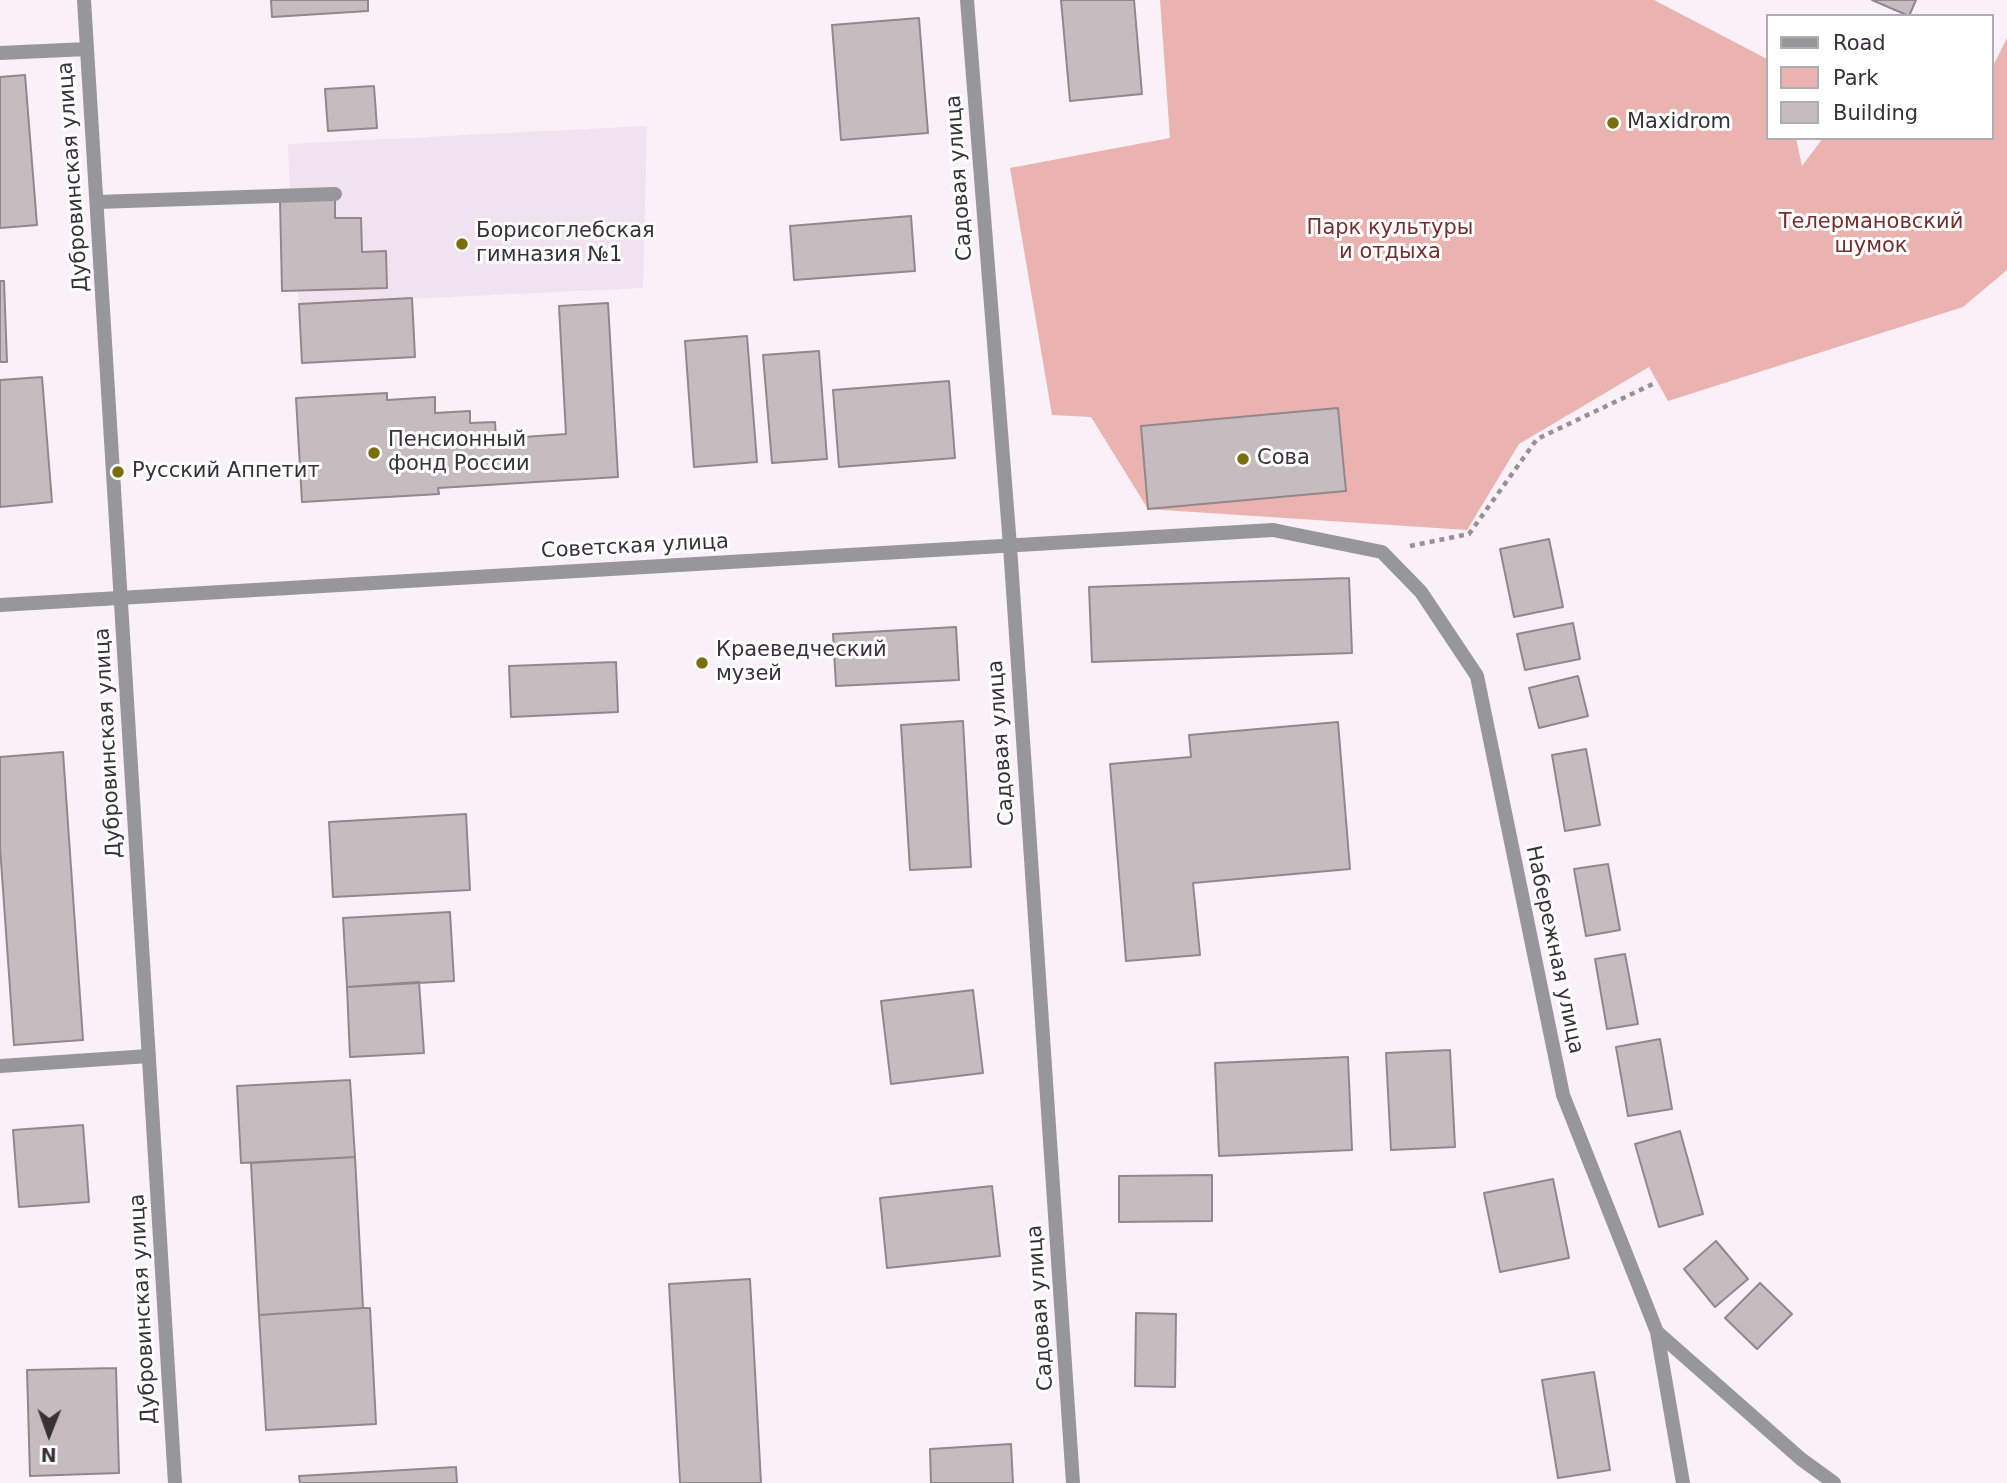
<!DOCTYPE html>
<html>
<head>
<meta charset="utf-8">
<style>
  body { margin:0 }
  #map { position:relative; width:2007px; height:1483px; overflow:hidden; background:#f9f0f8; font-family:"DejaVu Sans",sans-serif }
  canvas { display:block }
  .legend { position:absolute; left:1766px; top:14px; width:228px; height:126px; box-sizing:border-box; background:#fff; border:2px solid #afadaf; margin:0; padding:9px 12px; list-style:none; font-size:21px; color:#363336 }
  .legend li { display:flex; align-items:center; gap:14px; height:35px }
  .legend b { width:35px; border:2px solid #afadaf }
  .north { position:absolute; left:14px; top:1399px; width:70px; height:70px; -webkit-text-stroke:5px #fff; paint-order:stroke; rotate:181deg; font-size:19px; font-weight:700; line-height:28px; text-align:center; color:#363336 }
  .north::after { content:''; display:block; margin:auto; width:24px; height:32px; background:#363336; clip-path:polygon(50% 0,100% 100%,50% 72%,0 100%) }
</style>
</head>
<body>
<div id="map">
<canvas width="2007" height="1483"></canvas>
<ul class="legend">
<li><b style="height:9px;background:#97969a"></b>Road</li>
<li><b style="height:19px;background:#ebb3b0"></b>Park</li>
<li><b style="height:19px;background:#c6bbbf"></b>Building</li>
</ul>
<div class="north">N</div>
</div>
<script>
const g = document.querySelector('canvas').getContext('2d');
g.lineJoin = 'round';
function fillPath(path, color) {
  g.fillStyle = color;
  g.fill(path, 'evenodd');
}
function toPath(rows) {
  const path = new Path2D();
  for (const r of rows) {
    path.moveTo(r[0], r[1]);
    for (let i = 2; i < r.length; i += 2) path.lineTo(r[i], r[i + 1]);
  }
  return path;
}
function strokePath(path, color, width, dash) {
  g.strokeStyle = color;
  g.lineWidth = width;
  g.lineCap = dash ? 'butt' : 'round';
  g.setLineDash(dash || []);
  g.stroke(path);
}
function drawText(font, color, halo, rows, align = 'center') {
  g.font = font + ' "DejaVu Sans",sans-serif';
  g.lineWidth = 6;
  g.setLineDash([]);
  g.textBaseline = 'middle';
  g.strokeStyle = halo;
  g.fillStyle = color;
  for (const [text, x, y, turn = 0] of rows) {
    g.save();
    g.translate(x, y);
    g.rotate((+turn || 0) * Math.PI / 180);
    g.textAlign = isNaN(turn) ? turn : align;
    if (halo) g.strokeText(text, 0, 0);
    g.fillText(text, 0, 0);
    g.restore();
  }
}
fillPath(toPath([
  [647,126,643,288,299,304,298,291,282,291,280,200,290,199,288,144]
]), '#f1e2f0');
fillPath(toPath([
  [1160,0,1654,0,1767,59,1767,138,1796,138,1802,166,1823,138,1991,138,1991,70,2007,38,2007,270,1963,307,1668,401,1649,367,1519,444,1467,530,1148,509,1091,417,1052,415,1010,168,1170,138]
]), '#ebb3b0');
const building = toPath([
  [271,0,368,0,368,11,272,17,271,0],
  [1061,0,1134,0,1142,94,1070,101,1061,0],
  [1872,0,1916,0,1909,16,1872,0],
  [919,18,928,133,841,140,832,25,919,18],
  [25,75,37,225,0,228,0,77,25,75],
  [374,86,377,128,328,131,325,89,374,86],
  [335,199,335,218,361,218,362,252,386,251,387,288,282,291,280,200,335,199],
  [911,216,915,271,794,280,790,226,911,216],
  [0,281,4,281,7,362,0,362,0,281],
  [412,298,415,357,302,363,299,304,412,298],
  [608,303,618,477,438,488,439,494,302,502,296,398,387,393,387,400,435,397,435,413,470,411,470,423,495,422,496,439,566,434,559,306,608,303],
  [747,336,757,462,694,467,685,341,747,336],
  [819,351,827,459,772,463,763,355,819,351],
  [42,377,52,502,0,507,0,380,42,377],
  [949,381,955,458,839,467,833,390,949,381],
  [1338,408,1346,491,1148,509,1141,426,1338,408],
  [1549,539,1563,607,1514,617,1500,549,1549,539],
  [1349,578,1352,653,1092,662,1089,587,1349,578],
  [1573,623,1580,659,1525,670,1517,634,1573,623],
  [956,627,959,680,836,686,833,634,956,627],
  [616,662,618,712,511,717,509,666,616,662],
  [1578,676,1588,716,1539,728,1529,688,1578,676],
  [963,721,971,867,910,870,901,725,963,721],
  [1338,722,1350,869,1193,883,1200,955,1126,961,1110,764,1191,757,1189,735,1338,722],
  [1586,749,1600,825,1565,831,1552,755,1586,749],
  [63,752,83,1040,14,1045,0,847,0,757,63,752],
  [466,814,470,890,333,897,329,822,466,814],
  [1608,864,1620,930,1586,936,1574,869,1608,864],
  [450,912,454,981,347,987,343,918,450,912],
  [1625,954,1638,1024,1607,1029,1595,959,1625,954],
  [419,982,424,1053,350,1057,347,987,419,982],
  [973,990,983,1073,891,1084,881,1001,973,990],
  [1660,1039,1672,1109,1628,1116,1616,1047,1660,1039],
  [1450,1050,1455,1147,1391,1150,1386,1053,1450,1050],
  [1348,1057,1352,1150,1219,1156,1215,1063,1348,1057],
  [350,1080,355,1157,241,1163,237,1086,350,1080],
  [83,1125,89,1202,19,1207,13,1130,83,1125],
  [1680,1131,1703,1214,1659,1227,1635,1144,1680,1131],
  [355,1157,363,1308,259,1315,251,1163,355,1157],
  [1212,1175,1212,1221,1119,1222,1119,1176,1212,1175],
  [1553,1179,1569,1258,1500,1272,1484,1193,1553,1179],
  [992,1186,1000,1256,887,1268,880,1198,992,1186],
  [1716,1241,1748,1279,1715,1307,1684,1269,1716,1241],
  [750,1279,761,1483,680,1483,669,1284,750,1279],
  [1760,1283,1792,1314,1757,1349,1725,1318,1760,1283],
  [363,1308,370,1308,376,1424,266,1430,259,1315,363,1308],
  [1136,1313,1176,1314,1175,1387,1135,1386,1136,1313],
  [116,1368,119,1473,30,1476,27,1370,116,1368],
  [1594,1372,1610,1470,1558,1478,1542,1380,1594,1372],
  [1011,1444,1013,1483,931,1483,930,1449,1011,1444],
  [456,1467,457,1483,300,1483,299,1476,456,1467]
]);
fillPath(building, '#c6bbbf');
strokePath(building, '#92878b', 2);
strokePath(toPath([
  [1410,546,1469,534,1537,439,1657,382]
]), '#979196', 4.5, [5, 5]);
strokePath(toPath([
  [97,202,335,194]
]), '#97969a', 14);
strokePath(toPath([
  [84,0,175,1483],
  [967,0,1010,546,1073,1483],
  [0,53,87,49],
  [1273,530,1382,552,1421,592,1477,676,1563,1095,1657,1332,1683,1483],
  [0,1066,149,1056],
  [1657,1332,1801,1459,1834,1483]
]), '#97969a', 14);
strokePath(toPath([
  [0,605,1273,530]
]), '#97969a', 14);
for (const [x, y, r, color] of [
  [1613,123,7,"#796f0e"],
  [462,244,7,"#796f0e"],
  [374,453,7,"#796f0e"],
  [1243,459,7,"#796f0e"],
  [118,472,7,"#796f0e"],
  [702,663,7,"#796f0e"]
]) {
  const dot = new Path2D();
  dot.arc(x, y, r, 0, 2 * Math.PI);
  g.fillStyle = color;
  g.fill(dot);
  strokePath(dot, '#fff', 2.5);
}
drawText('21px', '#363336', '#fff', [
  ["Maxidrom",1627,123],
  ["Борисоглебская",476,232],
  ["гимназия №1",476,256],
  ["Пенсионный",388,441],
  ["фонд России",388,465],
  ["Сова",1257,459],
  ["Русский Аппетит",132,472],
  ["Краеведческий",716,651],
  ["музей",716,675]
], 'left');
drawText('21px', '#363336', '#fff', [
  ["Дубровинская улица",74,177,-94],
  ["Садовая улица",960,178,-94],
  ["Советская улица",635,547,-3],
  ["Дубровинская улица",109,743,-93],
  ["Садовая улица",1002,743,-94],
  ["Набережная улица",1554,950,78],
  ["Садовая улица",1041,1308,-94],
  ["Дубровинская улица",144,1309,-93]
]);
drawText('21px', '#762d2e', '#fff', [
  ["Телермановский",1871,223],
  ["шумок",1871,247],
  ["Парк культуры",1390,229],
  ["и отдыха",1390,253]
]);
</script>
</body>
</html>
